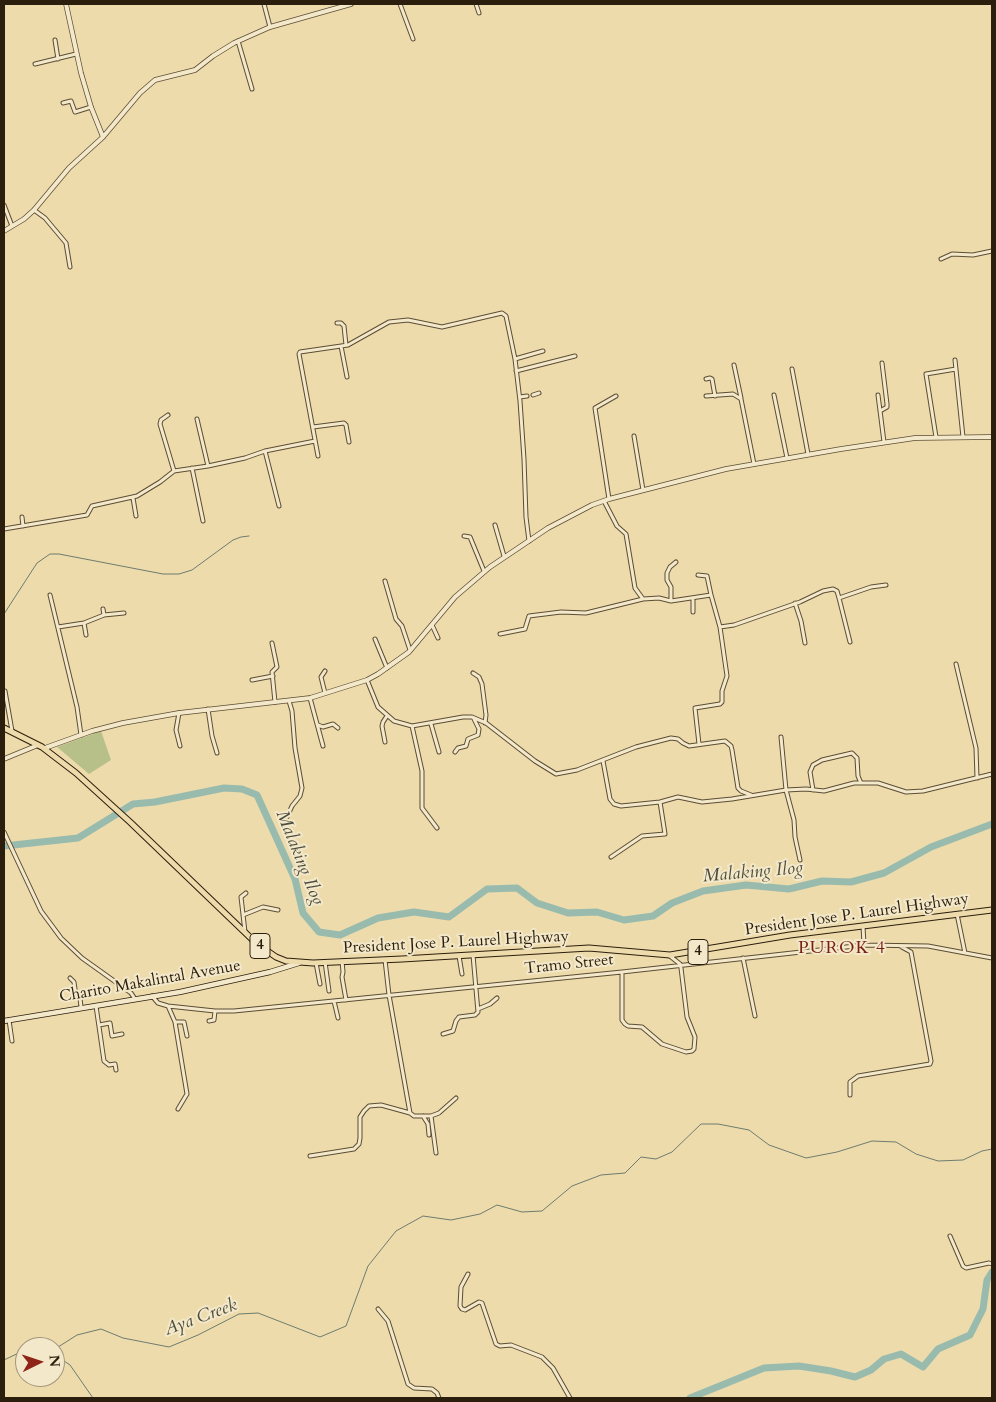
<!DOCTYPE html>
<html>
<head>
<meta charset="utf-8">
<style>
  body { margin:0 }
  #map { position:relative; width:996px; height:1402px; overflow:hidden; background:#eddbac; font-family:Cardo,serif }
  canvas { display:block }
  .frame { position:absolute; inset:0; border:5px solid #2c1e0d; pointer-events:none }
  .north { position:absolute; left:15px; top:1337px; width:50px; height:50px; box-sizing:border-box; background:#f3e8c9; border:1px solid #a3977e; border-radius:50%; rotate:86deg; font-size:14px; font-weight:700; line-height:20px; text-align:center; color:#2c1e0d }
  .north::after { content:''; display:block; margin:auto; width:18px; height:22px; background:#8f2418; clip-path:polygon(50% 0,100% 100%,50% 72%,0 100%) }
</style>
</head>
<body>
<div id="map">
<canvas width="996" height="1402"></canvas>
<div class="frame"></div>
<div class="north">N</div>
</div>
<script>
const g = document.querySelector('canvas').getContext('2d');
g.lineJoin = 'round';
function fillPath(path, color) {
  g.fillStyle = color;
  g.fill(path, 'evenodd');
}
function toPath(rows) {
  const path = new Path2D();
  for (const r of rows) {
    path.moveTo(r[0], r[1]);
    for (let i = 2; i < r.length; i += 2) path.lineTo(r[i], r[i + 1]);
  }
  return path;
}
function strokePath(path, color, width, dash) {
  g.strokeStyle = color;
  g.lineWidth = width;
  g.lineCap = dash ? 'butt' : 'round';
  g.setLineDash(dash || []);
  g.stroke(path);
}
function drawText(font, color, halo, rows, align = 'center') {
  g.font = font + ' Cardo,serif';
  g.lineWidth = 4;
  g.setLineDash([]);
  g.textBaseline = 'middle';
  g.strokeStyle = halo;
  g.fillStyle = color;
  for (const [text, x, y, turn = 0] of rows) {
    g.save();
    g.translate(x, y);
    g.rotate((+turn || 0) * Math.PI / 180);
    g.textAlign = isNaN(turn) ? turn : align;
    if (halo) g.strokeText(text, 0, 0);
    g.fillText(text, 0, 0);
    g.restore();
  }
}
fillPath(toPath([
  [101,731,111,760,89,774,57,747]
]), '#b8c08a');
strokePath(toPath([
  [4,614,37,563,50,554,59,554,163,574,179,574,192,570,233,540,241,537,249,536],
  [55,1349,77,1335,101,1329,123,1338,169,1347,198,1335,239,1314,258,1313,320,1337,346,1326,368,1266,396,1231,423,1216,451,1220,480,1214,497,1205,522,1212,542,1211,572,1186,601,1175,625,1173,641,1157,656,1159,672,1152,701,1124,718,1124,749,1130,769,1145,806,1158,837,1152,872,1141,896,1142,916,1154,938,1161,963,1160,982,1151,992,1149],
  [55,1355,70,1365,93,1398],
  [4,1360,25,1350]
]), '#6d7c6e', 1);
strokePath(toPath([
  [4,846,78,838,133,804,155,802,224,788,242,789,257,795,295,879,303,913,319,932,340,935,378,918,414,912,449,917,487,889,517,888,537,903,568,913,597,912,624,920,653,916,672,903,703,891,746,885,789,889,822,881,851,882,884,873,931,847,992,824],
  [690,1398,764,1368,799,1366,831,1371,855,1377,871,1370,884,1359,901,1354,923,1367,938,1349,970,1335,983,1309,987,1280,992,1272]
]), '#99bbae', 7);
const minor = toPath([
  [264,4,270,27],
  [400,4,413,39],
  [476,4,479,13],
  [55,40,58,59],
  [238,41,252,89],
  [35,64,76,54],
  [63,103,71,101,75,112,91,107],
  [4,205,12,226],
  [34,210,45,218,66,243,70,267],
  [941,259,952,254,973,255,992,251],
  [337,323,341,323,344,326,346,345],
  [341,346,347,377],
  [515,359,543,351],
  [955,360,963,437],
  [734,365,741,398],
  [792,369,808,454],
  [516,371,575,356],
  [706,379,710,378,712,379,715,396],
  [533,395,539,393],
  [774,395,787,458],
  [878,395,884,442],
  [706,396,733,394,741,399,754,464],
  [520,397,527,396],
  [880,411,887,407,887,404,882,363],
  [168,415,161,420,160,424,174,471],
  [197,419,208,466],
  [313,427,344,423,346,425,349,442],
  [634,436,643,490],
  [936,437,926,374,956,369],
  [265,451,279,506],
  [318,456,299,354,300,352,348,345,389,322,408,320,442,327,502,313,506,316,515,359,520,401,524,459,526,517,529,541],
  [192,468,203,521],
  [133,498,136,516],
  [609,499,595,408,616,396],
  [604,501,617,526,626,534,635,588,643,599],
  [22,517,23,526],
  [495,525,504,556],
  [4,529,87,515,92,506,137,496,160,482,174,471,208,466,245,458,265,451,315,441],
  [464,536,470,537,484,571],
  [698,575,707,576,711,595],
  [385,581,396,619,402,626,410,650],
  [50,595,77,707,81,735],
  [839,598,871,587,886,585],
  [693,599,693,612],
  [671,601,671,587,667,580,667,573,670,567,676,562],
  [795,603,801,621,805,643],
  [103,609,104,615],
  [84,623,86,635],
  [432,625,438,638],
  [58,627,84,623,104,615,124,613],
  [720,627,734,625,800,602,823,591,833,589,837,591,839,598,850,642],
  [500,634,525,629,529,616,561,612,586,613,643,599,659,598,671,601,711,595,720,627,727,676,722,691,722,702,720,704,695,708,699,744],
  [375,639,387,668],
  [272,643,277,667,272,672,275,702],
  [956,664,976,748,977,778],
  [473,673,479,677,482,684,486,715,485,723],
  [252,680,273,676],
  [367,680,378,707,394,721,412,726,463,717,472,717,486,723,535,761,556,774,577,770,636,747,671,738,678,739,683,743,689,746,725,741,731,746,732,750,738,788,741,791,751,795],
  [5,691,12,731],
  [325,693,321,677,325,671],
  [310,698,323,746],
  [208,709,212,736,217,753],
  [179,713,176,730,180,746],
  [431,724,439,752],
  [318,725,323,727,333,724,338,728],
  [412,726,422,771,422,808,437,828],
  [781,737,786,790,794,820,795,837,800,860],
  [385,742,382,726,383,722,387,716],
  [455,752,458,748,466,746,468,739,478,735,479,729,474,719],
  [603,761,610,799,614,804,621,806,660,802,678,797,702,802,732,799,786,790,806,789,824,791,854,783,878,783,906,792,923,791,992,774],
  [813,790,810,772,813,765,822,760,852,753,857,758,858,776,861,783],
  [287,817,292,806,300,796,302,788,295,748,292,711,289,701],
  [4,832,41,911,61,938,82,958,131,993,135,999],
  [611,857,642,836,665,834,660,802],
  [957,914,965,953],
  [243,915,263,907,278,910],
  [863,926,864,945],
  [245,932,241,897,246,893],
  [459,956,462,974],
  [743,958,755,1016],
  [385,960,389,995,410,1113,414,1116,431,1116,439,1113,456,1098],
  [342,961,343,972,342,977,346,1000],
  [325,962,329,991],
  [316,963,320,984],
  [622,972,622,1020,625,1024,628,1026,642,1027,662,1044,686,1052,692,1051,694,1049,695,1037,687,1017,681,968,680,964,670,956],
  [70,978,74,982,76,996,80,998,81,1007],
  [152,996,158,1003,168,1006,215,1011,234,1011,622,972,864,945,928,946,992,958],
  [334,1001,338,1018],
  [96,1006,104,1061,109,1065,115,1064,116,1070],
  [168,1006,175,1022,187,1094,178,1109],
  [478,1009,490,1004,497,998],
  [9,1020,12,1041],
  [209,1021,214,1020,215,1011],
  [175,1022,184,1022,187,1036],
  [99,1025,110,1023,112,1036,122,1034],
  [443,1034,453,1031,456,1021,459,1017,475,1015,478,1012,473,955],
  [850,1095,850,1082,858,1076,930,1064,931,1061,911,952,900,946],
  [423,1116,428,1124,429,1135],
  [431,1116,436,1153],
  [310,1156,354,1149,359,1144,360,1138,360,1117,364,1111,369,1106,381,1105,410,1113],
  [950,1236,963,1266,966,1268,989,1263,992,1264],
  [468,1274,461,1287,460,1306,462,1309,465,1310,479,1302,482,1303,496,1344,500,1346,511,1345,542,1357,553,1368,570,1398],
  [378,1309,388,1321,408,1384,414,1388,432,1389,437,1393,439,1398]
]);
const tertiary = toPath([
  [66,4,81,73,91,107,103,137],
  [4,231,24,219,34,210,69,168,103,137,140,93,155,80,195,70,213,56,234,43,270,27,351,4],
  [45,748,92,731,123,723,179,713,310,698,367,680,378,674,409,652,455,597,490,567,548,528,592,505,609,499,726,469,841,449,915,438,992,437],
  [4,759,38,745]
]);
const secondary = toPath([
  [4,1021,180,992,270,972,299,963]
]);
const trunk = toPath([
  [4,728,42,747,76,773,130,822,256,943,276,957,286,961,313,963,402,959,589,948,670,955,790,935,992,910]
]);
strokePath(minor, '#5c4d35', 5);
strokePath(tertiary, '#5c4d35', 5.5);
strokePath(secondary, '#2c1e0d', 6);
strokePath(trunk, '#2c1e0d', 7);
strokePath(minor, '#f3e8c9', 3);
strokePath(tertiary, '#f3e8c9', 4);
strokePath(secondary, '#f3e8c9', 4.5);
strokePath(trunk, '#eddbac', 5);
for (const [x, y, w] of [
  [260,946,20],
  [698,952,20]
]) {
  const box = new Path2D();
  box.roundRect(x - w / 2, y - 12.5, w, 25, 4);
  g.fillStyle = '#f3e8c9';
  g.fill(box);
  strokePath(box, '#2c1e0d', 1);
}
drawText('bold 15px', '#2c1e0d', null, [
  ["4",260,946],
  ["4",698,952]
]);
drawText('16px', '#2c1e0d', '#f3e8c9', [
  ["President Jose P. Laurel Highway",857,915,-8],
  ["President Jose P. Laurel Highway",456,943,-3],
  ["Tramo Street",569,965,-6],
  ["Charito Makalintal Avenue",150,982,-10]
]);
drawText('italic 18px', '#4d4d3d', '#f3e8c9', [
  ["Malaking Ilog",299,858,68],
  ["Malaking Ilog",753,873,-5],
  ["Aya Creek",201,1318,-20]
]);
g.letterSpacing = '1px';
drawText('18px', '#7a1f14', '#f3e8c9', [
  ["PUROK 4",842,949]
]);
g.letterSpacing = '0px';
</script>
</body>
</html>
